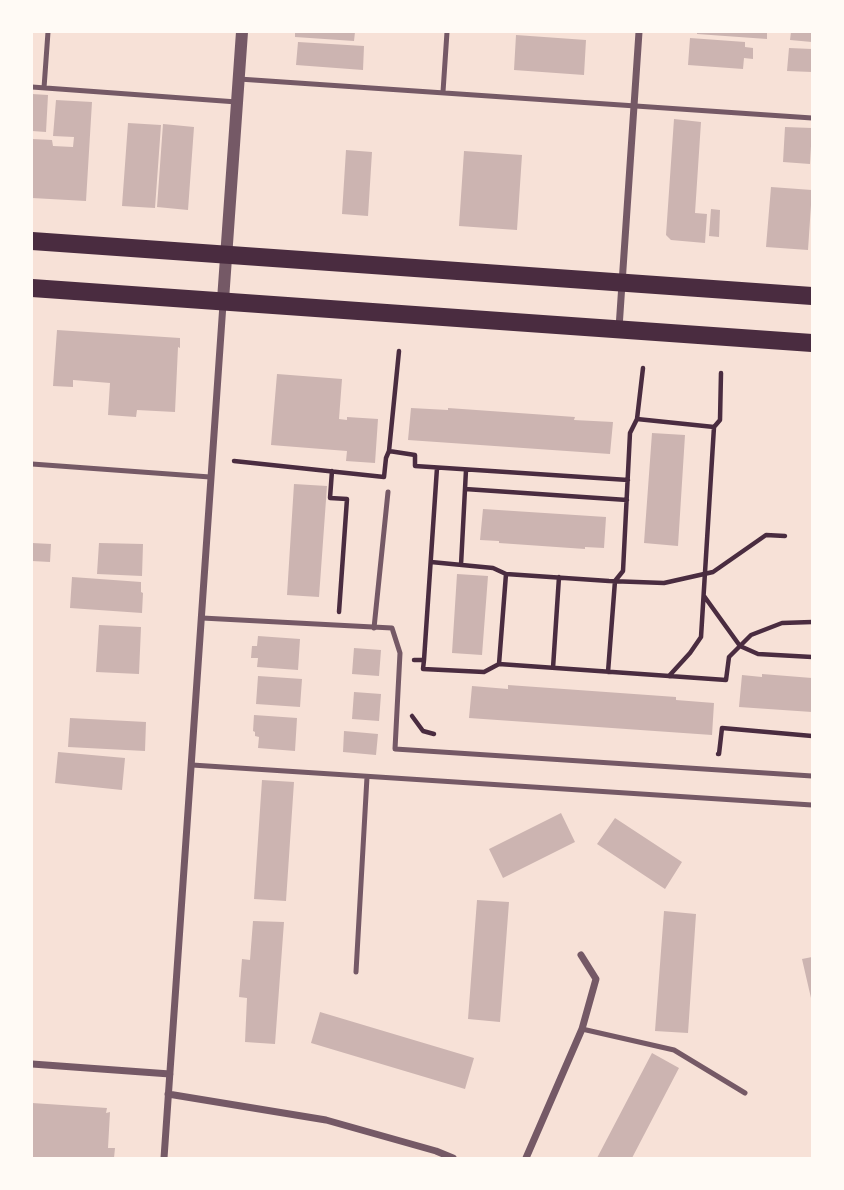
<!DOCTYPE html>
<html>
<head>
<meta charset="utf-8">
<style>
  body { margin:0 }
  #map { position:relative; width:844px; height:1190px; overflow:hidden; background:#f7e1d7; font-family:Mulish,sans-serif }
  canvas { display:block }
  .frame { position:absolute; inset:0; border:33px solid #fffaf5; pointer-events:none }
</style>
</head>
<body>
<div id="map">
<canvas width="844" height="1190"></canvas>
<div class="frame"></div>
</div>
<script>
const g = document.querySelector('canvas').getContext('2d');
g.lineJoin = 'round';
function fillPath(path, color) {
  g.fillStyle = color;
  g.fill(path, 'evenodd');
}
function toPath(rows) {
  const path = new Path2D();
  for (const r of rows) {
    path.moveTo(r[0], r[1]);
    for (let i = 2; i < r.length; i += 2) path.lineTo(r[i], r[i + 1]);
  }
  return path;
}
function strokePath(path, color, width, dash) {
  g.strokeStyle = color;
  g.lineWidth = width;
  g.lineCap = dash ? 'butt' : 'round';
  g.setLineDash(dash || []);
  g.stroke(path);
}
fillPath(toPath([
  [295,32,355,32,354,41,295,37],
  [697,32,767,32,767,39,697,34],
  [791,32,812,32,812,42,790,40],
  [516,35,586,40,584,75,514,70],
  [690,38,745,42,745,47,753,48,753,59,744,58,743,69,688,65],
  [298,42,364,46,363,70,296,65],
  [789,48,812,49,812,72,787,71],
  [32,94,48,95,46,132,32,131],
  [56,100,92,102,86,201,32,198,32,139,52,140,53,146,73,147,74,137,53,136],
  [674,119,701,122,695,213,707,214,705,243,671,240,666,235],
  [128,123,161,125,155,208,122,206],
  [163,124,194,127,188,210,157,207],
  [785,127,812,128,810,164,783,162],
  [346,150,372,152,368,216,342,214],
  [464,151,522,155,517,230,459,226],
  [771,187,812,190,808,250,766,247],
  [711,209,720,210,719,237,709,236],
  [57,330,180,338,180,348,178,347,175,412,137,410,136,417,108,415,110,383,73,380,73,387,53,386],
  [277,374,342,379,339,419,347,420,347,417,378,419,375,463,346,461,347,451,271,445],
  [411,408,448,410,448,408,575,417,574,420,613,422,610,454,408,440],
  [652,433,685,435,678,546,644,543],
  [294,484,327,486,319,597,287,595],
  [483,509,606,517,604,548,585,547,585,549,499,543,499,541,480,540],
  [32,543,51,544,50,562,32,561],
  [99,543,143,544,142,576,97,574],
  [457,574,488,576,482,655,452,653],
  [72,577,141,582,141,592,143,593,142,613,70,608],
  [99,625,141,627,139,674,96,672],
  [258,636,300,639,298,670,257,667,258,658,251,658,252,646,257,646],
  [354,648,381,650,379,676,352,674],
  [762,674,812,678,812,712,739,707,742,675,762,677],
  [258,676,302,679,300,707,256,704],
  [508,685,676,697,676,700,714,703,712,735,469,718,472,686,508,689],
  [354,692,381,694,379,721,352,719],
  [254,715,297,718,295,751,258,748,259,737,255,736,255,732,253,731],
  [70,718,146,722,145,751,68,747],
  [344,731,378,734,376,755,343,752],
  [58,752,125,758,122,790,55,783],
  [262,780,294,782,286,901,254,899],
  [561,813,575,842,503,878,489,849],
  [615,818,682,862,665,889,597,844],
  [477,900,509,902,500,1022,468,1019],
  [664,911,696,914,688,1033,655,1031],
  [253,921,284,922,275,1044,245,1042,247,998,239,997,242,959,250,960],
  [812,957,812,998,811,998,802,959],
  [320,1012,474,1058,465,1089,311,1043],
  [652,1053,679,1068,632,1158,597,1158],
  [32,1103,107,1108,106,1113,110,1112,108,1148,115,1148,114,1158,32,1158]
]), '#ccb4b1');
strokePath(toPath([
  [637,419,714,427],
  [389,451,399,351],
  [234,461,384,477,386,458,389,451,415,455,415,466,628,480],
  [332,471,330,498,347,499,339,612],
  [465,489,627,500],
  [431,562,493,568,506,574,609,581,664,583,713,572,766,535,785,536],
  [461,565,466,470],
  [704,596,740,646,758,654,812,657],
  [414,660,424,660,437,468],
  [424,660,423,669,484,672,499,664,726,680,729,657,751,635,782,623,812,622],
  [499,664,506,574],
  [553,668,559,577],
  [608,672,615,581,623,571,630,433,637,419,643,368],
  [669,676,690,653,701,637,714,427,720,420,721,373],
  [412,716,423,731,434,734],
  [718,754,719,754,722,728,812,736]
]), '#4a2c40', 4.5);
strokePath(toPath([
  [239,79,812,118],
  [32,87,237,102],
  [44,88,48,32],
  [443,92,447,32],
  [32,464,210,477],
  [202,618,392,628,400,653,395,749,812,776],
  [374,628,388,492],
  [192,765,812,805],
  [356,972,367,777],
  [582,1029,674,1050,745,1093]
]), '#755966', 5);
strokePath(toPath([
  [619,328,639,32],
  [32,1064,170,1074],
  [168,1094,326,1120,436,1151,453,1158],
  [164,1158,223,304],
  [526,1158,582,1029,596,979,581,955]
]), '#755966', 7);
strokePath(toPath([
  [223,300,242,32]
]), '#755966', 12);
strokePath(toPath([
  [32,241,812,296],
  [32,288,812,343]
]), '#4a2c40', 18);
</script>
</body>
</html>
